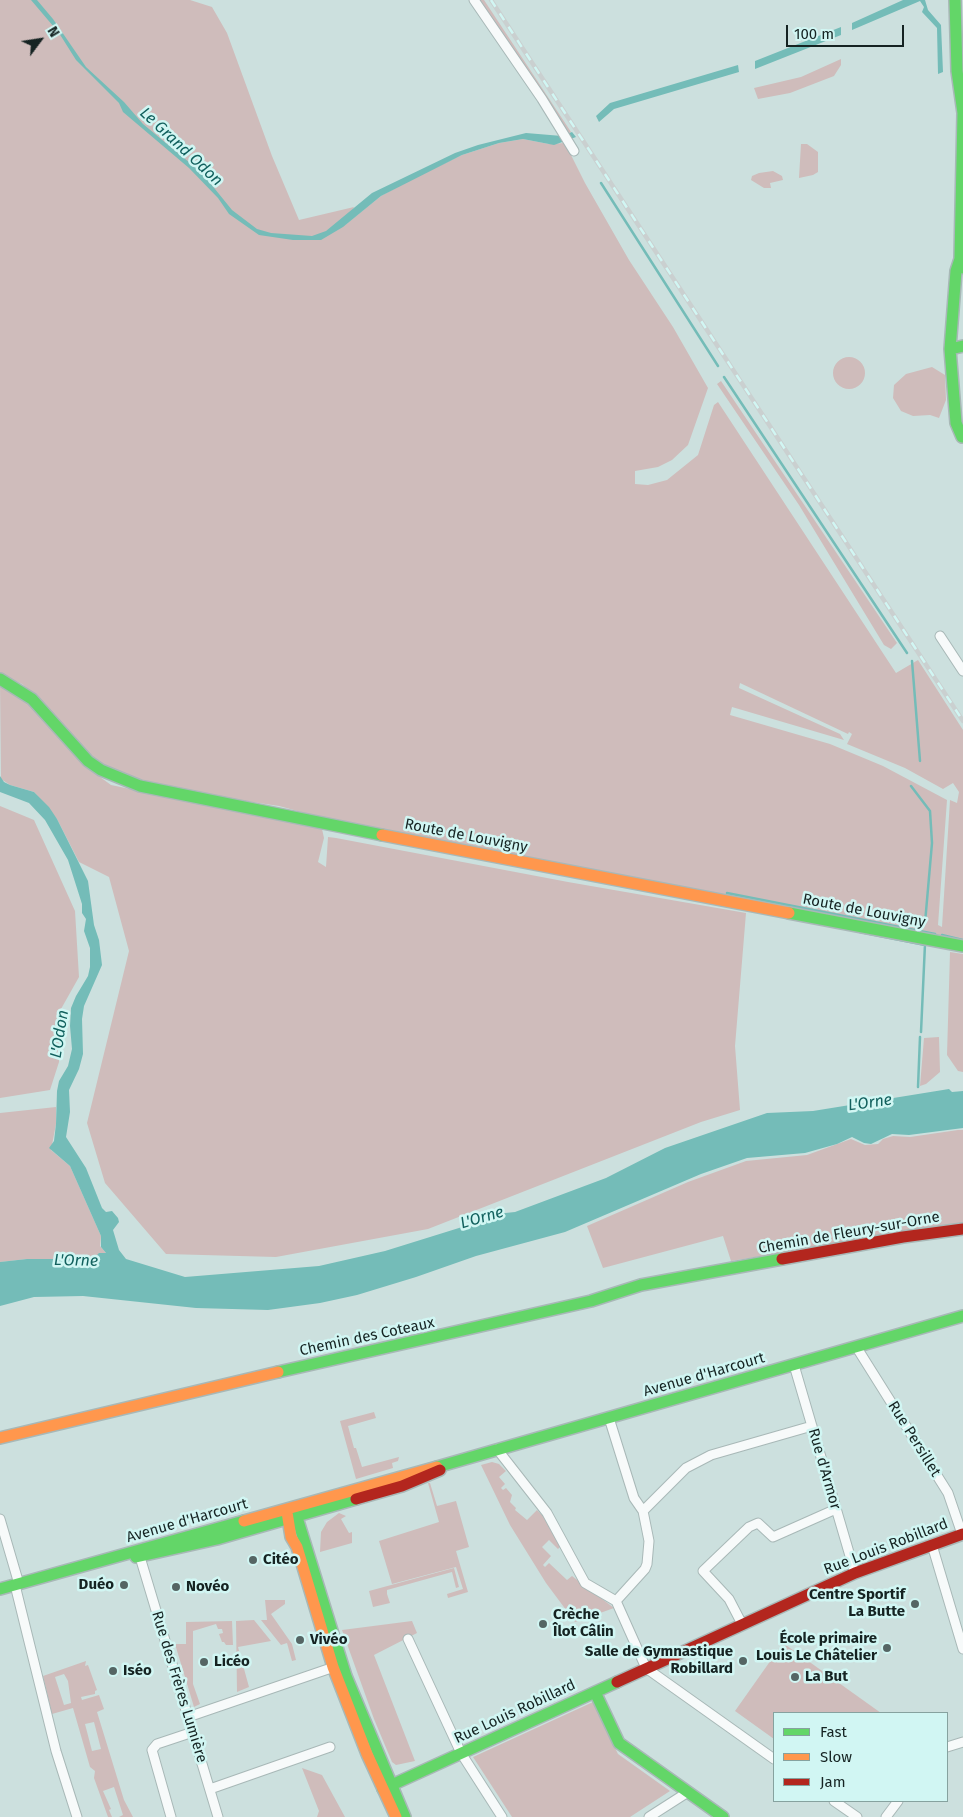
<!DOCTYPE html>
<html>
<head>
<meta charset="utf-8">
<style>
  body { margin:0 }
  #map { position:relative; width:963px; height:1817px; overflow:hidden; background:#cce0de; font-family:"Fira Sans",sans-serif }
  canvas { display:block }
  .legend { position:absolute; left:773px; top:1712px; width:175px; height:90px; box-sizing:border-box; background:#d1f6f3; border:1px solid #86a29f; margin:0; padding:6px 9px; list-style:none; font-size:15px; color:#152322 }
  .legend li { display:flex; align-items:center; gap:10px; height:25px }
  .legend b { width:25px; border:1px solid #86a29f }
  .north { position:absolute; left:15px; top:15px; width:50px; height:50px; -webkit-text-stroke:4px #d1f6f3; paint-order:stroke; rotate:59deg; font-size:14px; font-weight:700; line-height:20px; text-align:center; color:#152322 }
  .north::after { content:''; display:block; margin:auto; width:18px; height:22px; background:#152322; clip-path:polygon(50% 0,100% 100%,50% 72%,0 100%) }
  .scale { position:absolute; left:786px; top:25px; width:118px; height:22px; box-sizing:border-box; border:2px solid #152322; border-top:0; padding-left:6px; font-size:15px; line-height:18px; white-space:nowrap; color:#152322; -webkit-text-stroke:4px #d1f6f3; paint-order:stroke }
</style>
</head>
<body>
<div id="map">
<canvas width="963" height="1817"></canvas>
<ul class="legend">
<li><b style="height:6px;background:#63d668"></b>Fast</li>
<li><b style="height:6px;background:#ff974d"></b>Slow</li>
<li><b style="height:6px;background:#b3261e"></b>Jam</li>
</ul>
<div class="north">N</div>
<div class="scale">100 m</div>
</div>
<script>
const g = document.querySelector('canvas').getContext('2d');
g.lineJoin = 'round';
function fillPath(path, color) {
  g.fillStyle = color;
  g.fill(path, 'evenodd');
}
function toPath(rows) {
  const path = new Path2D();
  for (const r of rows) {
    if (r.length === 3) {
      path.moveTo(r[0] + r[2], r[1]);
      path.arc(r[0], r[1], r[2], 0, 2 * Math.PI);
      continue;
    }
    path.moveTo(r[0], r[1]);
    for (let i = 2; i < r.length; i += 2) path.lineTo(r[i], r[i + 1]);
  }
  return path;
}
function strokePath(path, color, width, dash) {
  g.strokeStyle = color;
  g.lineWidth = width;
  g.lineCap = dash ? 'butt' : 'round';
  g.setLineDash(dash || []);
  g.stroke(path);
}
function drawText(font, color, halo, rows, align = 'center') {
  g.font = font + ' "Fira Sans",sans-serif';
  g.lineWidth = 5;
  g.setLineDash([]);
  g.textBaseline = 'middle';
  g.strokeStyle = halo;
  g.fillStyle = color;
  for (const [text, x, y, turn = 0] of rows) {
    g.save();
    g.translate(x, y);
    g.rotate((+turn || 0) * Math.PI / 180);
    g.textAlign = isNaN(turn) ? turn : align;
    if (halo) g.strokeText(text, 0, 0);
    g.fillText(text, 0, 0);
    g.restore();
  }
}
fillPath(toPath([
  [0,0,190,0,212,7,227,33,272,156,299,220,354,207,345,225,381,196,412,179,462,155,499,143,523,139,549,144,565,143,585,183,629,260,673,327,708,388,688,445,672,460,658,467,635,471,635,484,648,485,667,480,698,455,714,405,718,402,896,673,918,660,963,730,963,942,484,848,331,820,279,806,178,791,125,779,88,753,44,703,22,684,0,674],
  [740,683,848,734,849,732,852,734,847,744,905,768,943,789,953,783,959,792,957,803,950,800,942,927,938,925,947,800,883,766,830,744,730,715,732,707,844,740,840,734,739,688],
  [477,0,484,0,571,132,567,135],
  [841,59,841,65,834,76,790,93,758,99,754,88,801,77],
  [801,144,807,144,818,152,818,172,813,175,799,178],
  [773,171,782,176,783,180,770,183,771,188,764,188,751,180,752,176,759,173],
  [849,373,16],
  [932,367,945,375,946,400,939,418,930,415,913,416,901,411,893,398,894,385,906,374],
  [721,381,897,643,891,649,884,645,799,505,717,384],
  [0,682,25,698,57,731,85,766,111,785,322,829,324,838,318,862,326,867,328,837,336,838,568,882,746,913,735,1046,740,1110,701,1122,428,1229,276,1257,166,1254,105,1183,87,1123,129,951,109,877,79,862,57,819,34,792,10,785,1,779],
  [0,806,34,820,75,911,79,977,61,1009,59,1062,50,1090,0,1098],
  [950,952,963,954,963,1072,958,1071,947,1055],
  [939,1037,940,1072,926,1084,920,1086,924,1038],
  [56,1107,56,1124,51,1150,70,1166,101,1236,100,1246,106,1253,101,1253,93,1259,27,1259,0,1262,0,1113],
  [958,1130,963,1130,963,1223,731,1261,723,1236,603,1268,587,1226,688,1182,746,1161,807,1155,851,1139,865,1145,878,1144,883,1139,893,1136,910,1137],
  [374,1412,376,1418,348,1426,354,1448,356,1448,362,1467,399,1457,398,1461,392,1463,393,1468,356,1479,340,1421],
  [492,1462,499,1464,506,1471,499,1477,505,1484,501,1488,503,1490,506,1488,512,1495,510,1502,516,1508,515,1510,527,1520,537,1510,547,1520,562,1545,558,1549,549,1540,542,1547,551,1556,543,1565,545,1567,549,1563,567,1580,572,1576,614,1608,575,1622,546,1583,510,1525,481,1465],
  [428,1483,430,1483,437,1506,456,1501,469,1547,456,1551,468,1592,448,1598,447,1594,463,1589,456,1567,392,1584,379,1541,439,1522],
  [339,1513,346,1516,341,1519,349,1533,352,1532,352,1543,320,1552,321,1532,327,1522],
  [454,1568,459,1587,456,1588,452,1572,387,1590,387,1594,390,1603,373,1607,369,1591],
  [265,1600,285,1600,285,1604,271,1614,292,1644,296,1660,292,1661,287,1643,281,1645,261,1620,267,1620],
  [254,1620,271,1641,238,1647,249,1687,237,1692,236,1621],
  [232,1621,233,1645,226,1645,224,1642,222,1642,219,1634,223,1633,222,1629,218,1629,216,1624,193,1631,193,1684,200,1704,194,1707,175,1644,186,1644,186,1622],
  [412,1621,417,1633,374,1655,415,1761,396,1765,392,1762,374,1719,342,1630],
  [783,1643,881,1713,774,1713,774,1739,735,1711],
  [86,1661,85,1666,88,1665,97,1690,95,1691,95,1694,81,1697,82,1700,99,1695,104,1709,97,1712,124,1800,133,1817,119,1817,123,1815,114,1787,103,1791,111,1809,109,1810,112,1817,108,1817,94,1778,95,1771,90,1767,73,1708,52,1714,43,1676],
  [64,1674,68,1681,71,1703,64,1705,55,1677],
  [94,1722,101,1749,92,1751,85,1724],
  [593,1702,618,1754,670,1791,630,1817,512,1817,473,1757],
  [302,1768,322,1775,345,1817,317,1817,319,1811]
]), '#cfbcbb');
fillPath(toPath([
  [31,0,37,0,53,19,86,67,124,102,143,124,202,173,232,210,257,229,271,233,312,236,326,231,372,193,455,153,478,145,526,133,562,136,572,132,576,137,554,145,523,139,499,143,462,155,381,196,343,227,321,240,293,240,259,235,229,214,218,198,189,168,123,112,119,103,76,60,59,33],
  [903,0,925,0,928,10,941,25,943,72,938,74,937,28,922,12,924,7,920,1,852,30,852,23],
  [841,27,841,35,755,69,755,61],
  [738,65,739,72,614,109,599,122,596,116,610,103],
  [0,776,4,782,10,785,34,792,49,807,57,819,88,881,94,925,99,940,102,965,84,1006,82,1019,83,1054,79,1069,69,1090,70,1112,66,1137,86,1168,102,1208,106,1212,112,1211,118,1218,119,1222,113,1230,119,1250,126,1259,185,1277,319,1266,385,1251,475,1223,496,1214,515,1212,606,1178,665,1148,767,1113,813,1111,949,1089,952,1092,963,1091,963,1128,909,1135,892,1134,871,1144,864,1143,852,1137,837,1144,805,1153,747,1158,701,1174,565,1232,476,1256,416,1277,357,1295,320,1303,268,1310,196,1308,83,1296,34,1297,0,1306,0,1262,27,1259,93,1259,99,1253,106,1253,101,1247,101,1236,70,1166,49,1148,54,1141,56,1124,57,1091,59,1081,68,1066,72,1049,70,1026,71,1008,76,996,88,976,90,967,90,948,84,931,86,919,82,913,82,904,68,860,45,820,29,803,0,792]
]), '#74bcb8');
strokePath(toPath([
  [601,183,718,366],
  [724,377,907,653],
  [912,661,920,761],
  [911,786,930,811,932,843,925,923],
  [727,893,935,934],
  [860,932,925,945],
  [942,935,963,940],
  [921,1032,925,944],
  [918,1087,920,1037]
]), '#74bcb8', 2.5);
const street = toPath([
  [474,0,542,99,574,151],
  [940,636,963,671],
  [857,1348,948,1493,962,1534],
  [794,1365,855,1573],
  [609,1418,634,1498,643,1511],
  [497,1449,547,1513,585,1583,616,1601,646,1668,774,1759],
  [0,1519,19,1584],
  [932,1545,963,1649],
  [140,1557,218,1817],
  [15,1585,56,1751,77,1817],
  [616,1601,645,1569,647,1564,649,1541,643,1511,686,1468,711,1455,812,1426],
  [742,1624,729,1599,703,1571,749,1527,758,1523,773,1537,836,1509],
  [408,1639,461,1753,502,1817],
  [188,1717,337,1666],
  [947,1747,963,1742],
  [210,1789,330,1747],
  [834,1801,857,1817],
  [171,1817,152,1750,157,1744,193,1732],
  [649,1817,688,1792],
  [886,1817,898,1801]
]);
const fast = toPath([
  [955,0,957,71,963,113,960,257,963,268],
  [960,259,956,271,950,349,956,423,962,437],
  [950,349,963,346],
  [0,679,32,699,88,761,101,770,140,786,382,835],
  [789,913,963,946],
  [278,1372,591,1301,641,1285,782,1259],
  [437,1467,963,1316],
  [295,1511,346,1676,405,1817],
  [136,1557,217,1539,356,1499],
  [0,1589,244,1521],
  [595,1692,619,1743,723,1817],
  [383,1789,617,1682]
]);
const slow = toPath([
  [382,835,789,913],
  [0,1438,278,1372],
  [287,1512,291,1537,297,1547,333,1667,367,1754,396,1817],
  [244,1521,437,1467]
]);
const jam = toPath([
  [782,1259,903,1237,963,1229],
  [356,1499,402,1486,440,1470],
  [617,1682,855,1573,963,1534]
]);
strokePath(street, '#a8b8b7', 11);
strokePath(fast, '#a8b8b7', 14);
strokePath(slow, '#a8b8b7', 14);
strokePath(jam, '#a8b8b7', 14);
strokePath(street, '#f7fafa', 9);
strokePath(fast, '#63d668', 11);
strokePath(slow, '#ff974d', 11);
strokePath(jam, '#b3261e', 11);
const rail = toPath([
  [491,0,963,721]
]);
strokePath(rail, '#cad0d0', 4.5);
strokePath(rail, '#d1f6f3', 2.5, [8]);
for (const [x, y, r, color] of [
  [253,1560,5,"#556564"],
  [124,1585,5,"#556564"],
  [176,1587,5,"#556564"],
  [915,1604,5,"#556564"],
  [543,1624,5,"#556564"],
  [300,1640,5,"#556564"],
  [887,1648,5,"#556564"],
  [743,1661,5,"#556564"],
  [204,1662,5,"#556564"],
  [113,1671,5,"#556564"],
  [795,1677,5,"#556564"]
]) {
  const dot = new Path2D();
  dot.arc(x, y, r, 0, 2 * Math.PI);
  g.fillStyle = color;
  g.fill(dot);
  strokePath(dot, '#d1f6f3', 2);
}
drawText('15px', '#152322', '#d1f6f3', [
  ["Route de Louvigny",466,836,11],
  ["Route de Louvigny",864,911,11],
  ["Chemin de Fleury-sur-Orne",849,1233,-10],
  ["Chemin des Coteaux",367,1337,-12],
  ["Avenue d'Harcourt",704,1375,-16],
  ["Rue Persillet",914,1439,58],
  ["Rue d'Armor",824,1469,74],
  ["Avenue d'Harcourt",187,1521,-16],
  ["Rue Louis Robillard",886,1547,-21],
  ["Rue des Frères Lumière",179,1687,73],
  ["Rue Louis Robillard",515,1712,-25]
]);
drawText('bold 15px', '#152322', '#d1f6f3', [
  ["Citéo",263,1560],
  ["Duéo",114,1585,"right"],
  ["Novéo",186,1587],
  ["Centre Sportif",905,1595,"right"],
  ["La Butte",905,1612,"right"],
  ["Crèche",553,1615],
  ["Îlot Câlin",553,1632],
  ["École primaire",877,1639,"right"],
  ["Louis Le Châtelier",877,1656,"right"],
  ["Vivéo",310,1640],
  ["Salle de Gymnastique",733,1652,"right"],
  ["Robillard",733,1669,"right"],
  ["Licéo",214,1662],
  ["Iséo",123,1671],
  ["La But",805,1677]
], 'left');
drawText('italic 16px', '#11605d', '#d1f6f3', [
  ["Le Grand Odon",181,147,43],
  ["L'Odon",60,1034,-81],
  ["L'Orne",870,1103,-8],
  ["L'Orne",482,1218,-16],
  ["L'Orne",76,1261,1]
]);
</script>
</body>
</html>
